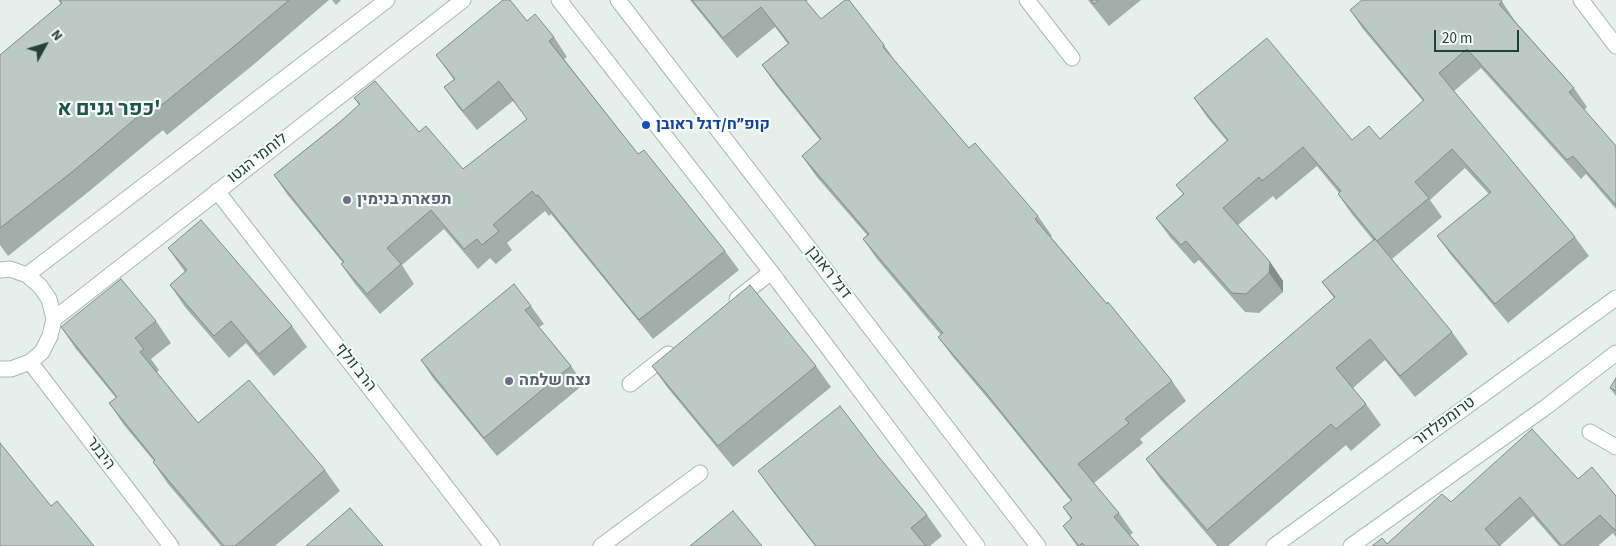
<!DOCTYPE html>
<html>
<head>
<meta charset="utf-8">
<style>
  body { margin:0 }
  #map { position:relative; width:1616px; height:546px; overflow:hidden; background:#e6efeb; font-family:"Source Sans 3",sans-serif }
  canvas { display:block }
  .north { position:absolute; left:20px; top:20px; width:50px; height:50px; -webkit-text-stroke:4px #f7fbf9; paint-order:stroke; rotate:51deg; font-size:14px; font-weight:700; line-height:20px; text-align:center; color:#24423a }
  .north::after { content:''; display:block; margin:auto; width:18px; height:22px; background:#24423a; clip-path:polygon(50% 0,100% 100%,50% 72%,0 100%) }
  .scale { position:absolute; left:1434px; top:30px; width:85px; height:22px; box-sizing:border-box; border:2px solid #24423a; border-top:0; padding-left:6px; font-size:15px; line-height:18px; white-space:nowrap; color:#24423a; -webkit-text-stroke:4px #f7fbf9; paint-order:stroke }
</style>
</head>
<body>
<div id="map">
<canvas width="1616" height="546"></canvas>
<div class="north">N</div>
<div class="scale">20 m</div>
</div>
<script>
const g = document.querySelector('canvas').getContext('2d');
g.lineJoin = 'round';
function toPath(rows) {
  const path = new Path2D();
  for (const r of rows) {
    path.moveTo(r[0], r[1]);
    for (let i = 2; i < r.length; i += 2) path.lineTo(r[i], r[i + 1]);
  }
  return path;
}
function strokePath(path, color, width, dash) {
  g.strokeStyle = color;
  g.lineWidth = width;
  g.lineCap = dash ? 'butt' : 'round';
  g.setLineDash(dash || []);
  g.stroke(path);
}
function fillPath(path, color) {
  g.fillStyle = color;
  g.fill(path, 'evenodd');
}
function drawText(font, color, halo, rows, align = 'center') {
  g.font = font + ' "Source Sans 3",Heebo,sans-serif';
  g.lineWidth = 4.5;
  g.setLineDash([]);
  g.textBaseline = 'middle';
  g.strokeStyle = halo;
  g.fillStyle = color;
  for (const [text, x, y, turn = 0] of rows) {
    g.save();
    g.translate(x, y);
    g.rotate((+turn || 0) * Math.PI / 180);
    g.textAlign = isNaN(turn) ? turn : align;
    if (halo) g.strokeText(text, 0, 0);
    g.fillText(text, 0, 0);
    g.restore();
  }
}
const service = toPath([
  [737,299,771,272],
  [630,384,668,354]
]);
const minor = toPath([
  [1027,0,1072,58],
  [1581,0,1616,46],
  [217,191,492,546],
  [30,362,171,546],
  [1590,432,1616,447],
  [601,546,700,473]
]);
const tertiary = toPath([
  [559,0,771,272,977,546],
  [618,0,1038,546],
  [0,270,10,269,27,275,40,286,49,299,54,319,50,336,42,352,30,362,11,369,0,369],
  [27,275,387,0],
  [54,319,463,0]
]);
const secondary = toPath([
  [1274,546,1616,298],
  [1351,546,1546,407,1616,353]
]);
strokePath(service, '#a8b8b2', 17);
strokePath(minor, '#a8b8b2', 17);
strokePath(tertiary, '#a8b8b2', 17);
strokePath(secondary, '#a4bbb3', 17);
strokePath(service, '#fff', 15);
strokePath(minor, '#fff', 15);
strokePath(tertiary, '#fff', 15);
strokePath(secondary, '#fff', 15);
fillPath(toPath([
  [58,0,329,0,253,65,167,135,163,130,87,193,8,256,0,245,0,55,61,4],
  [332,0,341,0,336,5],
  [690,0,808,0,806,2,821,19,884,45,898,65,969,148,1038,216,1052,236,1051,237,1172,381,1186,401,1140,439,1143,443,1094,483,1119,513,1133,533,1130,535,1139,546,1077,546,1063,526,1071,519,1063,507,1071,501,1000,413,953,357,938,337,941,335,877,259,863,239,867,235,816,176,802,156,820,140,776,85,762,65,788,44,775,27,737,58],
  [1088,0,1141,0,1109,26],
  [1501,0,1515,21,1574,88,1587,107,1584,110,1616,146,1616,209,1586,174,1581,179,1481,68,1454,91,1575,237,1589,256,1508,323,1451,255,1437,236,1489,194,1465,168,1430,200,1442,217,1392,259,1452,332,1468,354,1415,397,1385,360,1353,388,1366,404,1381,425,1351,451,1346,445,1228,546,1217,546,1161,480,1146,459,1334,298,1322,282,1373,240,1351,213,1338,194,1339,193,1317,166,1276,200,1273,196,1238,225,1270,262,1283,281,1283,292,1259,313,1245,312,1199,260,1194,264,1170,237,1156,218,1183,194,1176,185,1227,141,1207,117,1194,98,1352,140,1380,139,1423,101,1363,29,1350,10],
  [527,21,554,37,567,57,564,59,638,154,725,251,739,270,653,339,551,214,549,216,545,211,507,243,512,250,496,264,490,258,478,269,444,229,402,265,414,284,380,314,355,284,341,264,343,263,287,194,274,175,340,122,359,105,354,98,419,132,463,169,527,119,513,101,477,130,458,107,444,87,454,80,436,55],
  [168,248,292,326,307,347,274,376,246,343,229,358,185,307,170,285,185,272],
  [531,306,544,324,539,327,571,366,584,384,497,456,433,378,421,360],
  [156,321,171,343,151,359,159,370,157,372,198,423,325,470,340,491,275,546,221,546,168,484,153,462,154,461,124,425,109,403,116,398,76,349,61,327],
  [652,366,816,366,831,387,733,467,667,387],
  [1616,378,1616,396,1610,388],
  [878,456,927,515,942,536,930,546,815,546,773,492,758,471],
  [1578,479,1616,496,1616,537,1613,533,1598,546,1559,546,1533,516,1500,546,1387,544,1451,502]
]), '#a1aea9');
fillPath(toPath([
  [1270,262,1283,281,1283,292,1269,273]
]), '#838d89');
const building = toPath([
  [60,0,289,0,238,43,152,113,148,108,72,172,0,228,0,55,62,3,60,0],
  [503,0,510,0,527,21,535,14,554,37,549,41,638,154,644,150,725,251,639,320,538,195,536,196,532,191,493,225,499,231,482,245,477,239,464,249,431,210,387,248,401,264,367,294,341,264,344,262,274,175,340,122,360,104,354,98,375,81,419,132,426,126,463,169,527,119,499,81,463,111,444,87,455,79,436,55,503,0],
  [692,0,805,0,821,19,845,0,849,0,884,45,883,47,969,148,975,143,1038,216,1035,219,1107,304,1108,302,1172,381,1125,419,1129,423,1078,464,1119,513,1114,517,1139,546,1085,546,1082,543,1079,546,1063,526,1072,518,1063,507,1072,500,986,393,938,337,943,333,863,239,869,234,802,156,821,139,762,65,789,43,761,7,723,38,692,0],
  [1091,0,1099,0,1094,4,1091,0],
  [1362,0,1501,0,1502,2,1499,4,1574,88,1569,92,1616,146,1616,205,1573,156,1567,160,1467,49,1439,73,1575,237,1495,304,1437,236,1491,192,1452,149,1415,182,1429,198,1377,241,1338,194,1341,191,1303,147,1262,181,1259,177,1223,208,1270,262,1269,273,1246,294,1232,293,1186,241,1181,245,1156,218,1184,194,1176,185,1228,140,1194,98,1267,38,1352,140,1369,126,1380,139,1424,100,1350,10,1362,0],
  [201,220,292,326,259,354,231,321,214,336,170,285,187,270,168,248,201,220],
  [1375,239,1452,332,1400,376,1370,339,1336,368,1366,404,1336,429,1331,424,1207,530,1146,459,1335,297,1322,282,1375,239],
  [121,279,156,321,135,338,144,349,140,352,198,423,249,380,325,470,235,546,224,546,153,462,155,460,109,403,117,397,61,327,121,279],
  [514,284,531,306,525,310,571,366,484,438,421,360,514,284],
  [750,285,816,366,718,446,652,366,750,285],
  [1616,378,1616,391,1610,388,1616,378],
  [840,406,878,456,927,515,911,528,926,546,816,546,758,471,840,406],
  [1532,429,1578,479,1592,467,1616,496,1616,531,1600,515,1563,546,1562,546,1520,497,1485,529,1500,546,1372,546,1382,538,1387,544,1442,494,1451,502,1532,429],
  [0,443,51,506,57,501,94,546,0,546,0,443],
  [350,508,383,546,306,546,350,508],
  [733,511,762,546,690,546,733,511]
]);
fillPath(building, '#bbcac4');
strokePath(building, '#838d89', 1);
for (const [x, y, r, color] of [
  [646,125,5,"#1a4fb4"],
  [347,200,5,"#6b7280"],
  [509,381,5,"#6b7280"]
]) {
  const dot = new Path2D();
  dot.arc(x, y, r, 0, 2 * Math.PI);
  g.fillStyle = color;
  g.fill(dot);
  strokePath(dot, '#f7fbf9', 2);
}
drawText('bold 16px', '#164399', '#f7fbf9', [
  ["קופ״ח/דגל ראובן",656,125]
], 'left');
drawText('16px', '#24423a', '#f7fbf9', [
  ["לוחמי הגטו",258,159,-38],
  ["דגל ראובן",828,273,52],
  ["הרב וולף",355,368,52],
  ["טרומפלדור",1445,422,-36],
  ["היבנר",100,454,53]
]);
drawText('bold 16px', '#5b616d', '#f7fbf9', [
  ["תפארת בנימין",357,200],
  ["נצח שלמה",519,381]
], 'left');
drawText('bold 21px', '#1f5548', '#f7fbf9', [
  ["כפר גנים א'",109,110]
]);
</script>
</body>
</html>
